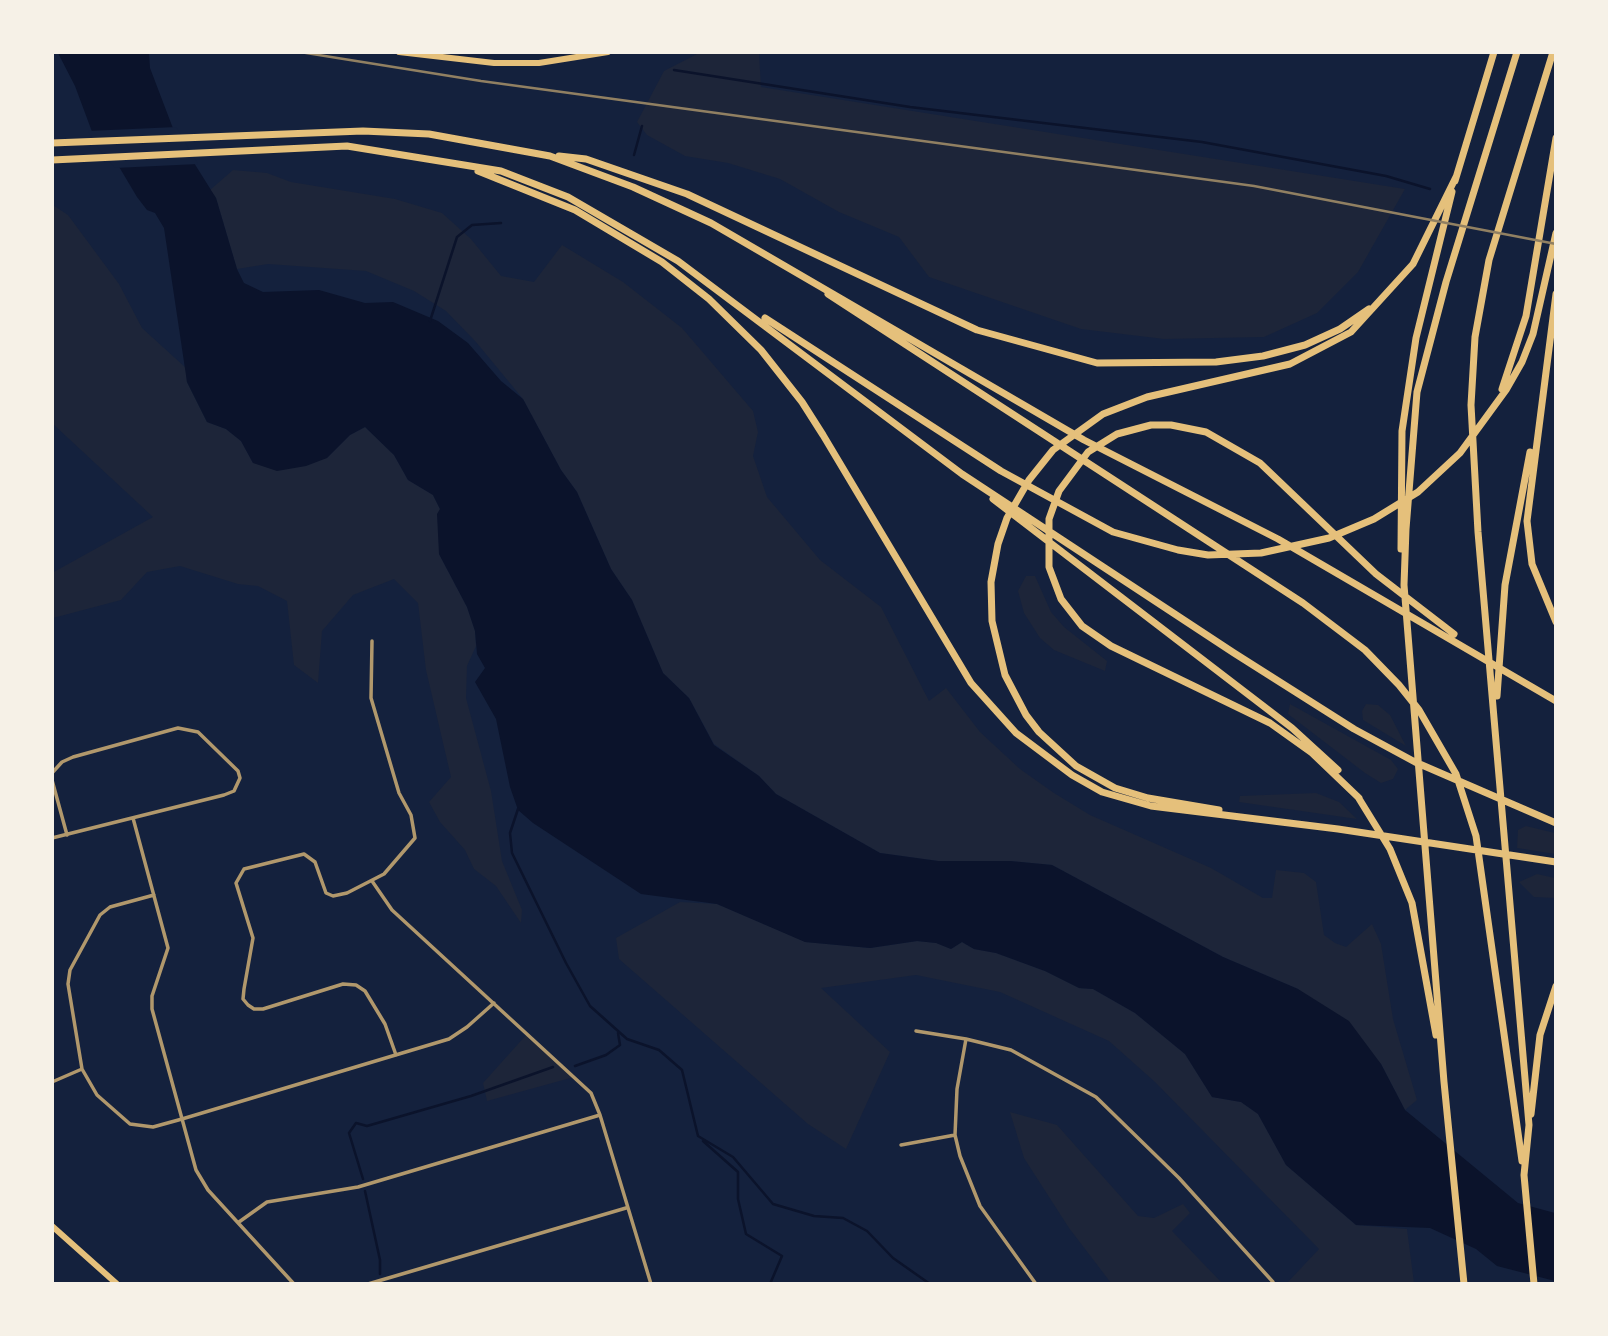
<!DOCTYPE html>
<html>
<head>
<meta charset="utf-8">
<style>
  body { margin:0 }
  #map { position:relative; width:1608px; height:1336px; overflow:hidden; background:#14213d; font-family:"Sofia Sans Condensed",sans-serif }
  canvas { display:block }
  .frame { position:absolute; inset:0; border:54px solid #f6f1e7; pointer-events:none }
</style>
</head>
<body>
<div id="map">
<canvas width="1608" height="1336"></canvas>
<div class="frame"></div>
</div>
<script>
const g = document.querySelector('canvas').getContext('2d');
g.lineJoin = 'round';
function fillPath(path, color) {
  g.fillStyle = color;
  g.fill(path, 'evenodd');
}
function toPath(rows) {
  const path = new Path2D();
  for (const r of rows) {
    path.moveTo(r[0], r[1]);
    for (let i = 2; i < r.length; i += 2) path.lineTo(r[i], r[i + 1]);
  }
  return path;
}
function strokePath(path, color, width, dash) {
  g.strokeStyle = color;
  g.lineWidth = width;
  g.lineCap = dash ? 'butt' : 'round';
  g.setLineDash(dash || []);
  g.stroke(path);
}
fillPath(toPath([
  [701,52,759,53,761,87,1405,189,1358,272,1317,313,1264,337,1164,339,1081,329,929,277,899,237,839,212,780,179,728,163,685,156,647,135,637,122,664,71],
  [233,170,267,173,291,182,395,199,442,213,471,239,501,276,534,282,562,245,623,282,682,328,753,411,758,432,753,456,767,497,820,560,881,607,929,701,946,688,980,732,1020,769,1054,793,1090,815,1211,868,1263,898,1272,898,1276,870,1304,873,1316,882,1324,935,1335,943,1346,947,1372,924,1381,944,1393,1019,1417,1100,1405,1110,1381,1064,1298,989,1223,957,1052,865,1010,861,938,861,880,853,776,794,759,776,714,744,689,698,663,673,632,600,611,569,577,492,561,470,523,399,476,342,446,311,414,291,366,271,268,264,237,269,216,198,210,190],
  [53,205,68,215,119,284,142,328,186,368,187,382,207,422,226,429,241,441,253,463,327,458,350,435,365,427,394,455,408,480,433,495,440,509,439,554,467,607,475,631,476,646,467,666,466,698,491,791,502,861,522,910,521,923,496,886,474,869,465,850,440,822,429,802,451,777,426,670,418,603,394,579,353,595,322,631,318,683,294,665,287,601,258,586,238,584,180,566,147,572,121,600,53,618,52,573,153,517,53,424],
  [1026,576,1035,576,1051,612,1064,627,1107,661,1105,671,1054,650,1040,638,1024,613,1018,591],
  [1290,704,1391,760,1398,769,1393,779,1381,783,1365,773,1288,714],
  [1366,704,1378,705,1390,715,1406,746,1363,720,1362,711],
  [1316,793,1339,802,1357,819,1239,802,1240,796],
  [1526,826,1555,833,1555,854,1517,848,1518,830],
  [1537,874,1555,878,1555,898,1534,897,1519,882],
  [680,902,717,904,806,942,870,948,917,941,937,943,951,949,962,942,974,949,996,953,1045,971,1079,988,1093,989,1135,1013,1185,1054,1212,1097,1241,1102,1258,1114,1286,1165,1356,1225,1407,1229,1414,1283,1287,1283,1319,1249,1155,1082,1109,1041,1000,992,916,975,821,988,890,1052,846,1149,808,1124,619,959,616,938],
  [527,1034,574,1077,487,1101,483,1083],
  [1010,1112,1057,1125,1138,1216,1154,1218,1183,1204,1190,1213,1172,1231,1222,1283,1111,1283,1069,1228,1024,1158]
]), '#1d2539');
fillPath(toPath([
  [58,53,149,53,150,68,174,131,216,198,237,269,244,283,263,292,319,290,365,303,393,302,438,321,468,343,501,381,523,399,561,470,577,492,611,569,632,600,663,673,689,698,714,745,759,776,776,794,880,853,938,861,1010,861,1052,865,1223,957,1298,989,1349,1021,1381,1064,1405,1110,1518,1203,1555,1213,1555,1281,1497,1266,1476,1249,1430,1228,1356,1225,1286,1165,1258,1114,1241,1102,1212,1097,1185,1054,1135,1013,1093,989,1079,988,1045,971,996,953,974,949,962,942,951,949,936,943,917,941,870,948,805,942,717,904,641,894,533,823,518,810,510,787,496,719,475,682,485,668,477,654,475,631,467,607,439,554,437,514,440,509,433,495,408,480,394,455,365,427,350,435,327,458,306,466,277,471,253,463,241,441,226,429,207,422,187,382,164,228,155,213,147,210,137,197,118,165,94,137,75,86]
]), '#0b132b');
fillPath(toPath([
  [176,127,198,164,115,168,103,155,88,131]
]), '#14213d');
strokePath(toPath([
  [674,70,910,107,1202,142,1386,176,1430,189],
  [634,155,642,126],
  [430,321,457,237,472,225,501,223],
  [518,809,510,833,512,853,566,963,590,1006,627,1039,659,1050,682,1070,698,1136,733,1157,773,1204,814,1216,843,1218,867,1231,893,1258,930,1284],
  [575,1066,606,1055,620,1045,618,1033],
  [703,1141,738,1172,738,1199,746,1234,782,1256,770,1284],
  [363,1179,349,1133,356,1123,367,1126,471,1096,553,1067],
  [365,1191,380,1260,380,1274]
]), '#0b132b', 2.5);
strokePath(toPath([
  [372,641,371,698,399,793,411,815,415,838,384,874,347,893,333,896,326,893,315,862,304,854,244,869,236,883,253,938,244,989,243,999,248,1005,254,1009,263,1009,343,984,356,985,365,991,385,1024,396,1055],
  [52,773,62,762,73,757,178,728,198,732,238,771,240,778,234,791,224,795,52,838],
  [52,780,67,835],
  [133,818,168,948,152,996,152,1009,196,1170,208,1190,294,1284],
  [372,881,392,910,591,1093,600,1115,651,1284],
  [154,895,110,907,100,915,70,970,68,984,82,1069,97,1095,130,1124,153,1127,182,1119,449,1039,467,1027,494,1003],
  [916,1031,966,1039],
  [52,1082,82,1069],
  [901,1145,955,1135],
  [239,1222,267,1202,358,1187,600,1115],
  [368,1284,626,1208],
  [1036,1284,980,1206,960,1156,955,1135,957,1089,966,1039,1011,1050,1096,1097,1179,1178,1273,1282]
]), '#b1986c', 3.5);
strokePath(toPath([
  [399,52,494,63,539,63,608,52],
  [52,1226,117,1284]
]), '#e5c07b', 6);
strokePath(toPath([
  [52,143,363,131,429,134,550,156,633,187,711,223,1084,440,1278,539,1556,701],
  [559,156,586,159,687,194,977,330,1097,363,1216,362,1263,356,1305,345,1340,329,1369,309],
  [52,160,347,146,501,171,568,197,678,261,962,474,1234,653,1354,729,1415,762,1556,823],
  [478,171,575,210,662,262,709,299,761,350,802,402,823,435,971,683,1016,733,1072,775,1102,792,1151,806,1338,829,1556,862],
  [1455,181,1494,52],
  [828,294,1303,603,1365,650,1399,685,1419,710,1456,774,1476,836,1522,1161],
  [1556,294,1527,521,1532,564,1556,622],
  [765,318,1001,471,1113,532,1178,550,1208,555,1261,553,1329,538,1374,519,1418,492,1460,453,1506,390,1522,362,1533,334,1556,233],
  [1502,389,1526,316,1556,138],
  [993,499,1292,728,1338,770],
  [1401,549,1402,431,1416,338,1452,192],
  [1497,696,1505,585,1530,452],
  [1358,797,1390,849,1412,903,1436,1035],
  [1359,798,1312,753,1270,723,1111,646,1082,626,1061,599,1049,567,1049,519,1059,491,1088,452,1117,434,1151,425,1171,425,1206,432,1260,463,1376,574,1454,634],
  [1219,810,1148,798,1115,788,1076,766,1039,732,1026,715,1005,675,992,621,991,582,998,544,1007,518,1029,480,1053,450,1103,414,1147,397,1290,364,1351,332,1413,264,1456,177],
  [1531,1114,1540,1035,1556,986],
  [1464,1284,1444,1082,1404,585,1406,529,1417,392,1446,282,1517,52],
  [1534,1284,1524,1175,1529,1125,1478,532,1471,405,1475,337,1489,260,1553,52]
]), '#e5c07b', 7);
strokePath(toPath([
  [300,52,481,81,1254,186,1556,244]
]), '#918062', 2.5);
</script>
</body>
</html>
